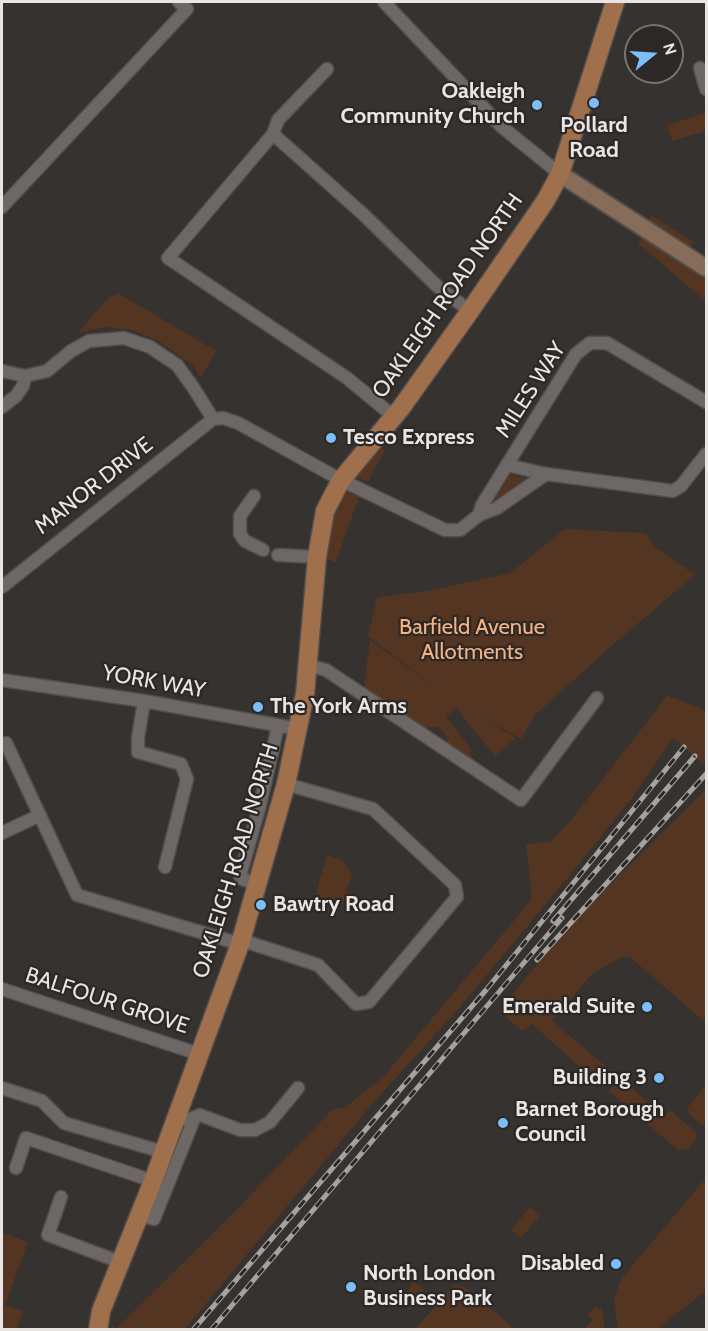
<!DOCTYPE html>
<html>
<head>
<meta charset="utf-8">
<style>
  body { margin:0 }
  #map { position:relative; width:708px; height:1331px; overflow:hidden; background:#36322f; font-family:Cabin,sans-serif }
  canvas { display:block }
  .frame { position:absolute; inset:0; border:3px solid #e8e5e4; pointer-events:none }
  .north { position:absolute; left:624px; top:24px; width:60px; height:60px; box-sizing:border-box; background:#2c2825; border:2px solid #777471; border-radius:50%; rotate:72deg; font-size:16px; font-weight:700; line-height:24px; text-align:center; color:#e8e5e4 }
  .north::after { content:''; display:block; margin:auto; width:21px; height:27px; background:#7dbef9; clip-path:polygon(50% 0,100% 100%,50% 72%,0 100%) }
</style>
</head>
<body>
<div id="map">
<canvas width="708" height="1331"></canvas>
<div class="frame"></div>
<div class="north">N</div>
</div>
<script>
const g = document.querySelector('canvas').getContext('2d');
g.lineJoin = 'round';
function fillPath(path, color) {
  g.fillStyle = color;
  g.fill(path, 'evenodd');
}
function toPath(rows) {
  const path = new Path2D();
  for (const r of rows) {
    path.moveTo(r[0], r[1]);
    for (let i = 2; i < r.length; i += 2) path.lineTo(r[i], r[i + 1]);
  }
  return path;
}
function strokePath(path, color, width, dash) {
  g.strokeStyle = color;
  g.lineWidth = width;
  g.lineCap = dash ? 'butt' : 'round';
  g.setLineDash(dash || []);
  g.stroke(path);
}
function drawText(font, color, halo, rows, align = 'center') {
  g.font = font + ' Cabin,sans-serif';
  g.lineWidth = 4.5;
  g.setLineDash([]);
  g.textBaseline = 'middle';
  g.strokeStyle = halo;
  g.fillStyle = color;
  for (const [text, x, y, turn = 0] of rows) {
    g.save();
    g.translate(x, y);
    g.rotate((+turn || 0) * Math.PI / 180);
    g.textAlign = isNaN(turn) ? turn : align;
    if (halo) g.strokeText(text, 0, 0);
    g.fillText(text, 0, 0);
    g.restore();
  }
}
fillPath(toPath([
  [705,113,706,131,672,141,667,125],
  [652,216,694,242,690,248,648,222],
  [643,235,706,275,706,302,638,243],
  [118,293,216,351,201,378,193,365,157,340,131,330,104,327,78,333,108,298],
  [379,446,385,450,368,482,356,477,357,473],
  [510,475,527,479,493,502],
  [347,492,357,494,359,497,336,562,327,559,333,516,341,496],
  [565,529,646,533,655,547,695,575,609,648,535,715,521,739,477,715,516,738,495,756,456,708,446,717,472,750,469,753,477,764,448,745,447,738,442,730,436,727,423,728,364,687,370,640,439,690,368,636,377,597,428,591,510,573],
  [667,696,701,708,706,713,706,766,673,738,632,798,571,874,455,1013,373,1103,185,1329,111,1329,112,1327,117,1328,238,1208,333,1109,344,1108,383,1077,532,899,526,844,550,842,571,820],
  [706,789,706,1023,630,957,624,956,592,974,552,1021,615,1074,602,1087,532,1024,522,1031,499,1011,567,927],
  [327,855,342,860,353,875,346,890,350,893,336,911,313,904],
  [621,1079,665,1116,670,1110,696,1132,697,1137,689,1149,679,1151,610,1092,611,1088],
  [706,1084,706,1125,701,1125,687,1112,688,1107],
  [706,1178,706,1291,672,1317,660,1329,618,1329,614,1299,621,1279],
  [530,1207,540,1216,521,1238,511,1230],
  [2,1233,28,1242,5,1305,23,1311,17,1329,2,1329],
  [414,1280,424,1290,424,1295,410,1310,402,1303],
  [455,1284,465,1287,515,1329,415,1329],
  [595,1307,598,1307,602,1310,605,1329,584,1329,593,1320,587,1315]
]), '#533521');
const minor = toPath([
  [384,2,502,127,560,174],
  [700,68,706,89],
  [273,134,278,120,327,69],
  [2,207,187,9,179,2],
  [2,371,25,376,47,371,71,351,89,341,124,338,150,347,177,365,193,387,213,419,223,418,238,423,341,480,445,530,460,530,479,515,497,508,546,474,673,491,681,486,706,454],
  [2,407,16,396,23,386,25,376],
  [393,416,347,378,168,258,273,134,364,215,438,287,470,311],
  [507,465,546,474],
  [254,496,240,516,240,534,245,541,263,550],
  [479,515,482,505,576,354,590,343,607,343,706,402],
  [278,555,317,557],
  [2,587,213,419],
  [307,665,326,670,521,800,597,698],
  [2,680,144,701,299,729],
  [144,701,138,738,138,752,181,764,187,779,165,867],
  [6,743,77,895,240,944],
  [2,833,40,815],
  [257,884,242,879,240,876,260,805,278,726],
  [241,940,318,965,356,1004,369,1002,457,897,455,885,373,809,286,784],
  [2,989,199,1054],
  [2,1088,42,1101,64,1123,163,1152],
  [177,1116,187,1120,200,1115,240,1130,255,1130,270,1122,298,1088],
  [16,1168,26,1138,153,1181],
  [61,1197,48,1235,120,1262],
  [140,1215,154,1219,194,1119]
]);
const secondary = toPath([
  [560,174,706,268]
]);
const primary = toPath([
  [98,1330,101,1311,153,1181,240,944,286,784,305,694,317,557,325,511,341,480,401,408,470,311,546,200,560,174,615,2]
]);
strokePath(minor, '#524e4c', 15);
strokePath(secondary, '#524e4c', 20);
strokePath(primary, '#524e4c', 21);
strokePath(minor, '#6d6865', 12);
strokePath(secondary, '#866c59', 16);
strokePath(primary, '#a0704d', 18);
const rail = toPath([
  [553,921,695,756],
  [537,960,706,774],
  [193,1330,486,990,684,747],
  [211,1330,562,918]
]);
strokePath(rail, '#a5a2a0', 5);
strokePath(rail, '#2c2825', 3, [9]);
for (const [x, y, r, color] of [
  [594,103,6,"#7dbef9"],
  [537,105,6,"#7dbef9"],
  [331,438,6,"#7dbef9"],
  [258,707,6,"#7dbef9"],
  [261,905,6,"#7dbef9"],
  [647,1007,6,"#7dbef9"],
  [659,1078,6,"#7dbef9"],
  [503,1123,6,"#7dbef9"],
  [616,1264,6,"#7dbef9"],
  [351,1287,6,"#7dbef9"]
]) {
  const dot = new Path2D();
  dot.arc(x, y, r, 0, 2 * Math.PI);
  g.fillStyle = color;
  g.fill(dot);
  strokePath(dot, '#2c2825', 2);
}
drawText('bold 22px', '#e8e5e4', '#2c2825', [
  ["Oakleigh",525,92,"right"],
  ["Community Church",525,117,"right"],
  ["Pollard",594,126,"center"],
  ["Road",594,151,"center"],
  ["Tesco Express",343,438],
  ["The York Arms",270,707],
  ["Bawtry Road",273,905],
  ["Emerald Suite",635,1007,"right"],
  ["Building 3",647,1078,"right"],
  ["Barnet Borough",515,1110],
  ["Council",515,1135],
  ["Disabled",604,1264,"right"],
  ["North London",363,1274],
  ["Business Park",363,1299]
], 'left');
drawText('22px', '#e8e5e4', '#2c2825', [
  ["OAKLEIGH ROAD NORTH",448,296,-55],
  ["MILES WAY",531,390,-57],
  ["MANOR DRIVE",94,486,-38],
  ["YORK WAY",154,682,10],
  ["OAKLEIGH ROAD NORTH",236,861,-73],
  ["BALFOUR GROVE",107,1001,18]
]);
drawText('22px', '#f4b285', '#2c2825', [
  ["Barfield Avenue",472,628],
  ["Allotments",472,653]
]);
</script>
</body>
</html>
